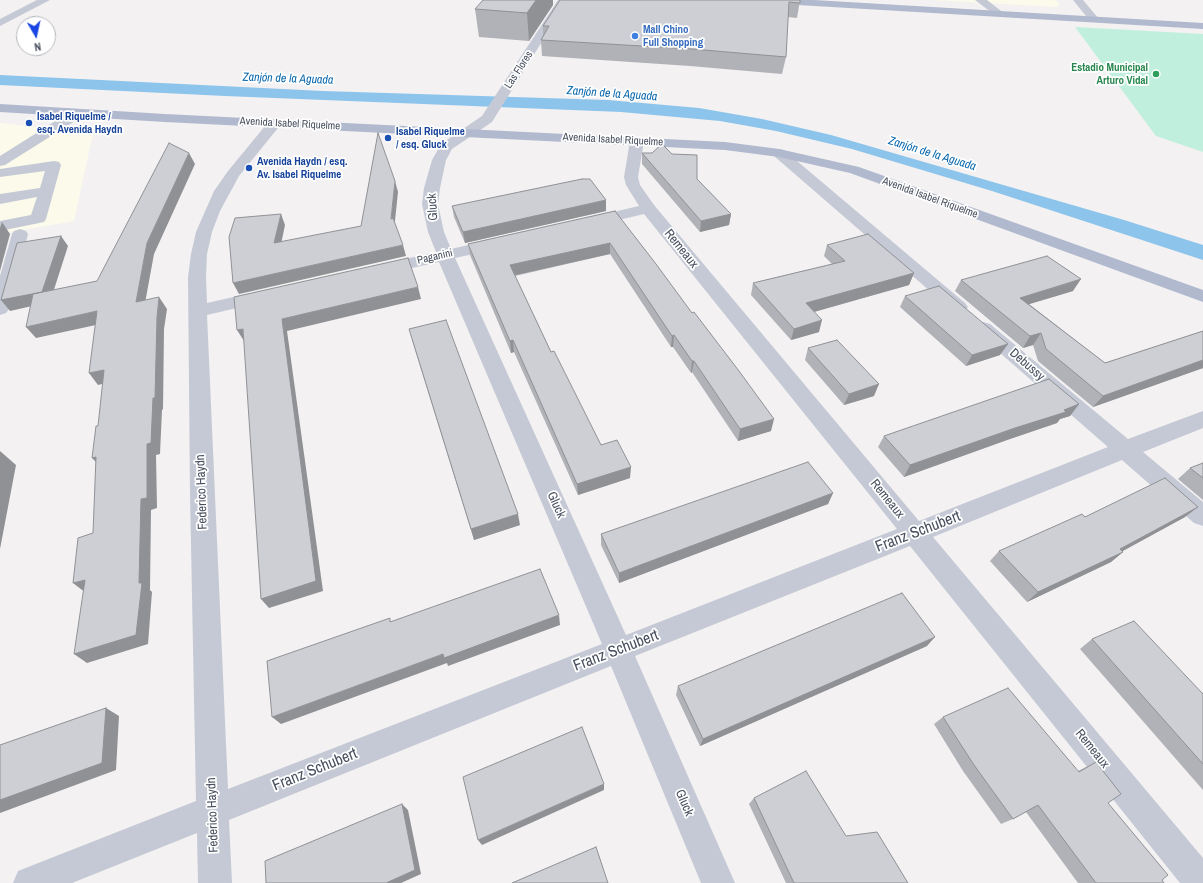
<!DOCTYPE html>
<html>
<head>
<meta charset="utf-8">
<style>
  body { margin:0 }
  #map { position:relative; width:1203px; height:883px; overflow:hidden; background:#f3f1f1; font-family:"Archivo Narrow",sans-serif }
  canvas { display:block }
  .north { position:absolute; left:16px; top:16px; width:40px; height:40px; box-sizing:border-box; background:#fff; border:1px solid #b6b9bf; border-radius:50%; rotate:171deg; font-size:11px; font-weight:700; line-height:16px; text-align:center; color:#484f5e }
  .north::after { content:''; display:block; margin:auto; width:14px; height:18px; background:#1946e4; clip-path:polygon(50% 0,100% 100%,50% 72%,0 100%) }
</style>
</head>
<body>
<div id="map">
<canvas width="1203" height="883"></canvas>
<div class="north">N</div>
</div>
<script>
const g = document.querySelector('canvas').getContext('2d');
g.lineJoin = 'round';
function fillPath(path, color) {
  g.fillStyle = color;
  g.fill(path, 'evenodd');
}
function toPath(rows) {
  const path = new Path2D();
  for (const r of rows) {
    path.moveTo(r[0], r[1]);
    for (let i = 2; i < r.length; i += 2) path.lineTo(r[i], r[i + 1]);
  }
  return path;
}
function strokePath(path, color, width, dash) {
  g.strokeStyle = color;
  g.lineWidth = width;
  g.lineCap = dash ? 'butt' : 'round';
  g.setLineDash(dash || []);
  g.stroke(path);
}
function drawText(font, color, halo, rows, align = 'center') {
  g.font = font + ' "Archivo Narrow",sans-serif';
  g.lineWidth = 3.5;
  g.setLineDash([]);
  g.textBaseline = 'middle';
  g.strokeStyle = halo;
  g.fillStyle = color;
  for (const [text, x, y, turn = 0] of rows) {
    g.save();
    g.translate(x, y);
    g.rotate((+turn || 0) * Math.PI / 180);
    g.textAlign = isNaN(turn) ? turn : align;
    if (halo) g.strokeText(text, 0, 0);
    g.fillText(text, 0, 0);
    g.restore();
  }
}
fillPath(toPath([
  [933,0,1056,0,1060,5,1055,7],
  [0,123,93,133,74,221,0,234]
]), '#fcfbeb');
fillPath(toPath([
  [1075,27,1203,34,1203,152,1156,136]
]), '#c0f0dd');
fillPath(toPath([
  [0,75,323,91,608,100,699,108,762,119,831,135,1124,220,1203,245,1203,260,992,191,852,149,776,131,720,121,621,112,225,96,0,85]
]), '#8dc4ec');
fillPath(toPath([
  [37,0,50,0,0,26,0,19,37,0],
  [558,0,568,0,492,122,452,149,446,160,440,188,438,204,444,232,451,249,499,238,505,239,507,243,505,247,455,258,626,635,897,529,644,214,589,227,583,225,581,222,583,219,639,206,626,185,624,177,630,141,632,138,637,137,642,138,644,141,638,177,640,185,654,205,919,521,1108,447,976,332,974,328,976,324,983,322,990,324,1128,439,1203,411,1203,428,1143,452,1203,502,1203,526,1194,523,1122,460,933,537,1203,858,1203,883,1180,883,910,546,635,656,735,883,701,883,611,666,229,820,232,883,198,883,197,833,72,883,13,883,18,871,196,801,190,493,188,277,191,254,196,232,214,191,228,171,270,120,275,119,280,120,282,123,239,176,220,211,212,232,207,254,206,277,207,303,265,290,271,292,274,296,271,300,207,315,228,789,602,644,439,262,380,275,374,274,371,270,374,266,436,252,428,232,422,204,424,188,432,160,441,144,482,116,558,0],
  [975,0,987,0,1005,14,1004,16,996,16,975,0],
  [1073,0,1083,0,1099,19,1098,21,1090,21,1073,0],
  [78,109,83,110,84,113,83,116,5,165,0,166,0,156,73,110,78,109],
  [779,149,784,150,965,303,968,307,965,311,959,313,953,311,774,156,772,153,774,150,779,149],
  [54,161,59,162,61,165,46,219,44,222,0,231,0,221,31,215,37,197,0,204,0,194,40,188,45,171,0,177,0,169,54,161],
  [20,229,26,231,28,234,9,309,6,313,0,315,0,276,12,234,14,231,20,229]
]), '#c4c9d5');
fillPath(toPath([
  [759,0,814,0,1203,23,1203,29,764,3,759,0],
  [0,104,165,114,725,142,779,149,859,167,1203,290,1203,302,850,173,779,157,725,150,165,122,0,112,0,104]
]), '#b1b9cf');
fillPath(toPath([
  [800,0,797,18,788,17,786,57,782,74,690,66,542,56,541,40,543,37,543,26],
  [553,5,529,41,479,37,475,9],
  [642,153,697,179,731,214,729,225,700,232,642,164],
  [452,206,606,211,465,243,454,217],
  [615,211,771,431,738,441,692,372,691,373,673,347,671,347,610,254,515,276,551,352,601,445,630,478,578,495,514,352,511,353,470,255,468,244],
  [827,245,914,273,909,285,814,312,819,332,791,340,751,295,753,283,832,264,824,256],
  [961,280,1073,291,1029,304,1105,363,1203,331,1203,368,1093,407,1038,361,1033,345,1023,348,955,291],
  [905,296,1000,355,966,366,900,307],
  [412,340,520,525,474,540],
  [808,348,874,396,844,405,805,360],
  [1079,404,1070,416,1060,419,1057,423,1007,440,904,477,878,447,884,436],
  [1203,463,1203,500,1178,479,1190,468],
  [833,493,828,504,619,583,601,545,601,534],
  [1085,517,1185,517,1122,551,1123,552,1111,562,1027,602,990,561,999,551],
  [1092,639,1203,694,1203,790,1080,649],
  [927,646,700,746,676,695,678,686],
  [943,717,1078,771,1096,762,1108,803,1164,883,1078,883,1026,812,1013,819,1001,824,963,771,934,724],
  [754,798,846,836,908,883,786,883,749,804]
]), '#b0b2b7');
fillPath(toPath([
  [536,0,553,0,553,5,529,41,527,13],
  [189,153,195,164,154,254,143,314,136,302,147,243],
  [395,181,398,192,394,230,391,219],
  [606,200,606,211,465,243,463,232],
  [281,214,285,225,279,254,274,243],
  [731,214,729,225,700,232,701,221],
  [2,222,10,234,0,271,0,228],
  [61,236,68,246,50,302,10,311,1,300],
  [610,243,610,254,511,276,510,265],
  [403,245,406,256,239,294,233,283],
  [914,273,909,285,803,315,806,303],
  [1081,279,1073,291,1013,309,1020,298],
  [418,287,421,299,287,331,323,591,269,608,261,599,282,319],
  [159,297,167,309,164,329,163,409,162,410,160,454,156,455,157,508,151,510,150,590,152,592,148,644,87,663,74,654,141,499,147,444,157,317],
  [97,311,105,323,36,338,26,327],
  [822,320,819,332,791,340,794,329],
  [243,329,244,341,237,330],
  [1041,333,1033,345,1023,348,1030,336],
  [674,335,673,347,671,347,672,336],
  [513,340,514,352,511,353,510,341],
  [1008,344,1000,355,966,366,972,355],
  [1203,360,1203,368,1093,407,1103,396],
  [692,361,694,361,692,372,691,373],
  [104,370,114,381,98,385,89,373],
  [879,384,874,396,844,405,849,394],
  [1079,404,1070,416,1060,419,1057,423,1007,440,904,477,910,465],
  [774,419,771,431,738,441,740,429],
  [0,451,16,465,0,549],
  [96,457,103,469,92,458],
  [631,467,630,478,578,495,577,484],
  [833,493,828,504,619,583,619,573],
  [1198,507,1185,517,1112,557,1123,552,1111,562,1027,602,1038,592],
  [518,514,520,525,474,540,471,529],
  [85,580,86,593,73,583],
  [559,615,560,625,448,666,447,663,281,724,272,717,443,654],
  [935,637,927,646,700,746,703,739],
  [106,708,119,716,116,770,0,813,0,800],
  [604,784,604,790,482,845,478,840],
  [402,804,408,810,421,874,401,883,386,883]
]), '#909195');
const building = toPath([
  [483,0,536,0,527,13,475,9,483,0],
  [560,0,800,0,800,3,789,2,786,57,692,49,541,40,549,26,543,26,560,0],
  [378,133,395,181,391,219,393,218,403,245,233,283,229,237,235,218,281,214,274,243,361,226,378,133],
  [169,143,189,153,147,243,136,302,159,297,157,317,155,398,153,398,151,443,147,444,147,498,141,499,139,583,142,583,136,635,74,654,85,580,73,583,78,538,93,533,96,457,92,458,96,426,98,426,104,370,89,373,97,311,26,327,33,294,97,281,169,143],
  [662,144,672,154,697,155,697,179,731,214,701,221,642,153,652,153,662,144],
  [582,179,590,179,606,200,463,232,452,206,582,179],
  [615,211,656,264,692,313,694,312,739,371,774,419,740,429,694,361,692,361,674,335,672,336,610,243,510,265,551,352,554,351,601,445,617,440,631,467,577,484,513,340,510,341,468,244,615,211],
  [868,234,914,273,806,303,822,320,794,329,753,283,845,261,827,245,868,234],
  [61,236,42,292,1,300,17,243,61,236],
  [1047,256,1081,279,1020,298,1105,363,1203,331,1203,360,1103,396,1046,349,1041,333,1030,336,961,280,1047,256],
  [408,258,418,287,282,319,316,581,261,599,243,329,237,330,234,297,408,258],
  [939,286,1008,344,972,355,905,296,939,286],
  [446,320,518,514,471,529,409,329,446,320],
  [837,340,879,384,849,394,808,348,837,340],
  [1049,379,1079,404,1064,410,1066,412,1015,428,910,465,884,436,1049,379],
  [808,462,833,493,619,573,601,534,808,462],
  [1203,463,1203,478,1190,468,1203,463],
  [1165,478,1198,507,1120,549,1123,552,1038,592,999,551,1082,514,1085,517,1165,478],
  [540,569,559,615,444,658,443,654,272,717,267,661,390,618,390,622,540,569],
  [902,593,935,637,703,739,678,686,902,593],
  [1134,621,1203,694,1203,764,1092,639,1134,621],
  [1008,688,1079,772,1096,762,1121,794,1108,803,1168,875,1162,880,1164,883,1096,883,1038,805,1013,819,974,765,943,717,1008,688],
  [106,708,102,763,0,800,0,745,106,708],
  [582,727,604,784,478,840,463,777,582,727],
  [806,771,846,836,877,832,908,883,794,883,754,798,806,771],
  [402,804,415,870,386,883,266,883,265,861,402,804],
  [596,847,608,883,512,883,596,847]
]);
fillPath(building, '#cdcfd5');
strokePath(building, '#909195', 1);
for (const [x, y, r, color] of [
  [635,36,4,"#3f7fe0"],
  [1156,74,4,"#2e9e5b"],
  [29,123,4,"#1a4fb4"],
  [388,138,4,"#1a4fb4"],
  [249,168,4,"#1a4fb4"]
]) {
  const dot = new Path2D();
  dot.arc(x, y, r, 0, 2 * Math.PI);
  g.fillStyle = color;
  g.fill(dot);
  strokePath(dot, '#fff', 1.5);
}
drawText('bold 11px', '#366cbe', '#fff', [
  ["Mall Chino",643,30],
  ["Full Shopping",643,43]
], 'left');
drawText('bold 11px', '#27864d', '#fff', [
  ["Estadio Municipal",1148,68],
  ["Arturo Vidal",1148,81]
], 'right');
drawText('11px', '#484f5e', '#fff', [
  ["Las Flores",519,70,-57],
  ["Avenida Isabel Riquelme",290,124,3],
  ["Avenida Isabel Riquelme",613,140,3],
  ["Avenida Isabel Riquelme",930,198,20],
  ["Paganini",435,257,-13]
]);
drawText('bold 11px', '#164399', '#fff', [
  ["Isabel Riquelme /",37,117],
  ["esq. Avenida Haydn",37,130],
  ["Isabel Riquelme",396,132],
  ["/ esq. Gluck",396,145],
  ["Avenida Haydn / esq.",257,162],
  ["Av. Isabel Riquelme",257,175]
], 'left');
drawText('italic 12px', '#0c69ad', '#fff', [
  ["Zanjón de la Aguada",288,79,2],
  ["Zanjón de la Aguada",612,94,4],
  ["Zanjón de la Aguada",932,154,17]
]);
drawText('13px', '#484f5e', '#fff', [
  ["Gluck",433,207,-93],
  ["Remeaux",681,249,51],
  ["Debussy",1027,365,41],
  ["Federico Haydn",202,492,-92],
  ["Remeaux",887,499,51],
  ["Gluck",556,505,66],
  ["Remeaux",1092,749,51],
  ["Gluck",684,803,67],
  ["Federico Haydn",213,815,-92]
]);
drawText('16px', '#484f5e', '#fff', [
  ["Franz Schubert",918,532,-21],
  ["Franz Schubert",616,651,-21],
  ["Franz Schubert",315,770,-22]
]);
</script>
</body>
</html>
